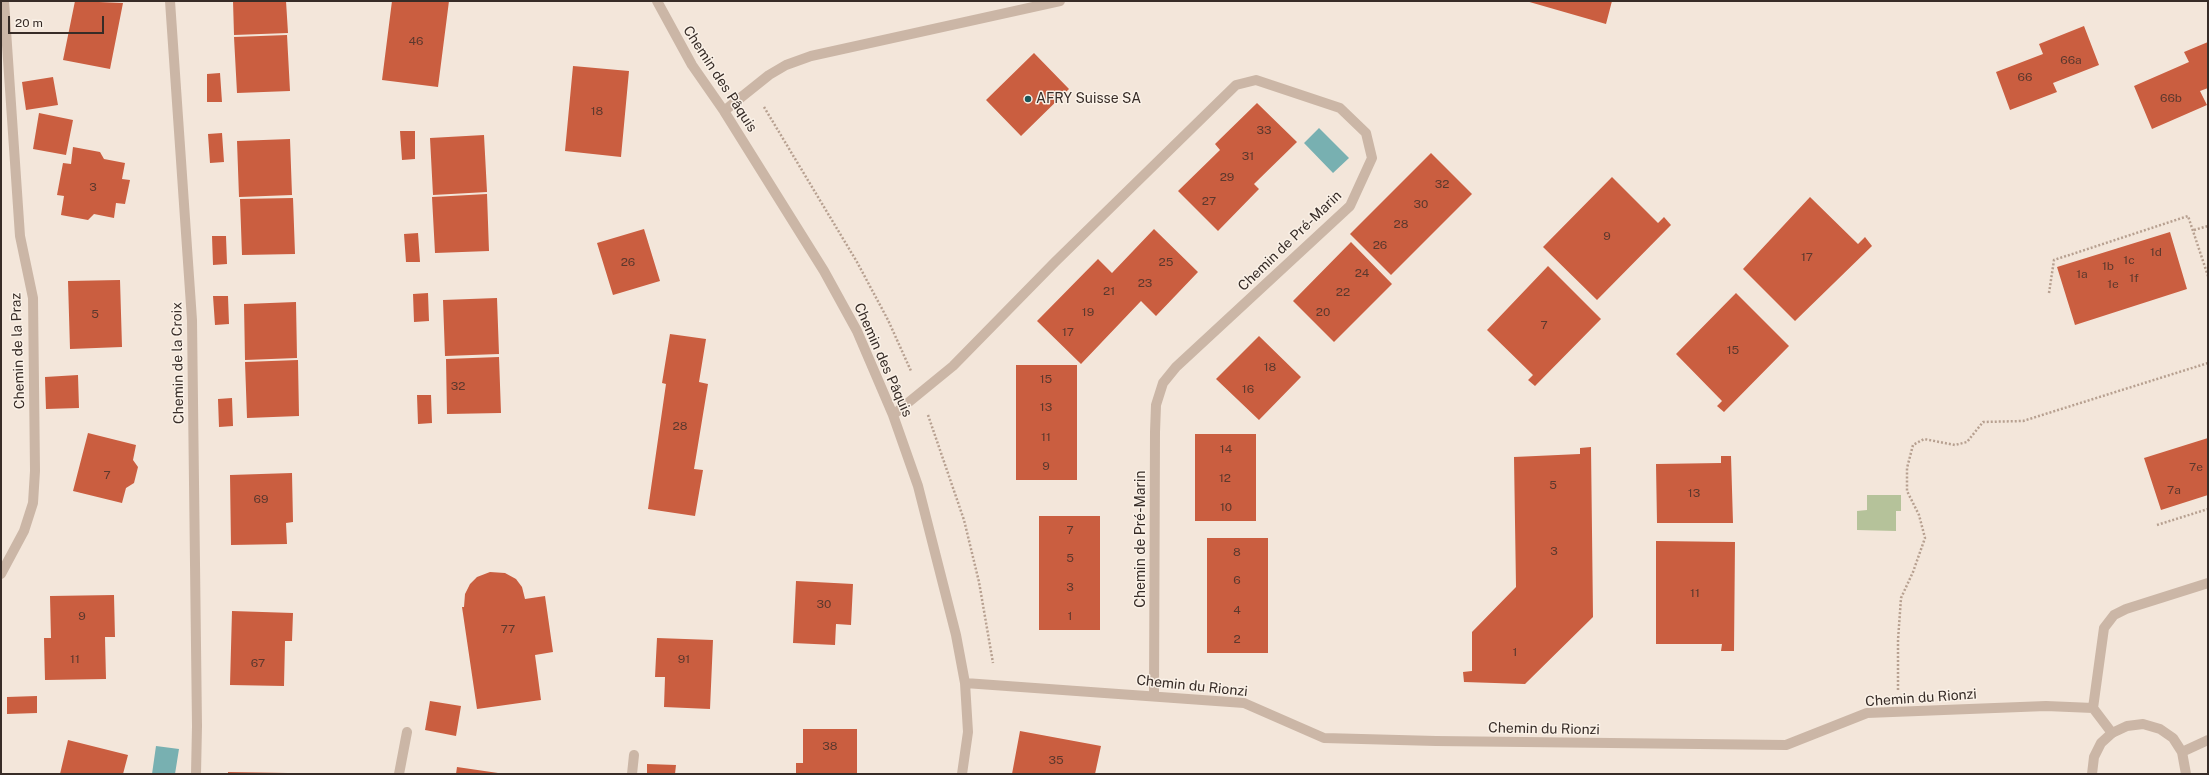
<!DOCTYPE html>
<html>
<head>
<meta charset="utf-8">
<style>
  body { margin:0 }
  #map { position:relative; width:2209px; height:775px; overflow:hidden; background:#f3e6da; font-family:"Public Sans",sans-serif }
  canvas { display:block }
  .frame { position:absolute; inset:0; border:2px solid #372c27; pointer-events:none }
  .scale { position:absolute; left:8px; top:16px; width:96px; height:18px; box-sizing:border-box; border:2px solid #372c27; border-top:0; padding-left:5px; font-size:12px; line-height:14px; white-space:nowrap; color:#372c27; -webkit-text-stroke:3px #faf1e7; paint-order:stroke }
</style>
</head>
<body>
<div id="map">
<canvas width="2209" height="775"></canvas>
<div class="frame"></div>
<div class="scale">20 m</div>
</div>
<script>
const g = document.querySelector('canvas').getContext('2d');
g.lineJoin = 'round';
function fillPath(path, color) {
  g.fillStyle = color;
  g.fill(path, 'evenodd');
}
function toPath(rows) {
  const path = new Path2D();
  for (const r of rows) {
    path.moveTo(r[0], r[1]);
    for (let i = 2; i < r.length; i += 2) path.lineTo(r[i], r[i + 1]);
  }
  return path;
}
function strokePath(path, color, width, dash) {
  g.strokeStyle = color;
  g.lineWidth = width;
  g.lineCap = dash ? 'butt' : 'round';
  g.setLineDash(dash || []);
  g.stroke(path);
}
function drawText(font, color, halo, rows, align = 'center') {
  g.font = font + ' "Public Sans",sans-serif';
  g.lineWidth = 3;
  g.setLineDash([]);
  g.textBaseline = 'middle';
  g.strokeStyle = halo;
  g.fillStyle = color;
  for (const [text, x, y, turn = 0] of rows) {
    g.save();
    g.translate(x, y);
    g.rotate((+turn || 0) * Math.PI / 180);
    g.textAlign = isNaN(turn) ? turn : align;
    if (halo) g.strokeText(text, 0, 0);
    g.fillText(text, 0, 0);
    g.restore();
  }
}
fillPath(toPath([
  [1867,495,1901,495,1901,511,1896,511,1896,531,1857,530,1857,511,1867,510]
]), '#b5c29a');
fillPath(toPath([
  [1319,128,1349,158,1333,173,1304,143],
  [156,746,179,749,175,774,152,774]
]), '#78b0b1');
fillPath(toPath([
  [75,1,123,3,110,69,63,60],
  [233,1,286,1,288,33,234,35],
  [392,1,449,1,438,87,382,80],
  [1526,1,1612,1,1606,24],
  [2084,26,2099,65,2053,83,2057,92,2010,110,1996,72,2043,54,2039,44],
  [287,35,290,91,237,93,234,37],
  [2208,42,2208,88,2200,91,2207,105,2152,129,2134,86,2189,62,2184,52],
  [1034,53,1069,89,1021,136,986,100],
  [573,66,629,71,621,157,565,151],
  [220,73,222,102,207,102,207,74],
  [53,77,58,105,26,110,22,82],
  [1257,103,1297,142,1254,184,1259,189,1218,231,1178,191,1220,150,1215,144],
  [39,113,73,120,66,155,33,149],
  [400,131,415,131,415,159,402,160],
  [222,133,224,162,210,163,208,134],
  [484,135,487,192,433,195,430,138],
  [290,139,292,195,239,197,237,141],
  [73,147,100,152,104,159,125,163,122,179,130,180,125,204,116,203,114,218,94,214,88,220,61,215,64,196,57,195,63,163,71,164],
  [1431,153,1472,194,1391,275,1350,234],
  [1612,177,1658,223,1664,217,1671,225,1597,300,1543,247],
  [487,194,489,251,435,253,432,197],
  [1810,197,1858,244,1865,237,1872,246,1795,321,1743,269],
  [293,198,295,254,242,255,240,199],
  [644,229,660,281,613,295,597,243],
  [1154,229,1198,272,1156,316,1141,301,1081,364,1037,321,1098,259,1112,273],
  [2170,232,2187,289,2075,325,2057,267],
  [418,233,420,262,406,262,404,234],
  [212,236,226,236,227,264,213,265],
  [1351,242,1392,284,1334,342,1293,301],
  [1548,266,1601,319,1535,386,1528,380,1533,375,1487,330],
  [120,280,122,347,70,349,68,281],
  [428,293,429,321,414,322,413,294],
  [1736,293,1789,346,1724,412,1717,406,1722,401,1676,354],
  [213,296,228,296,229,324,215,325],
  [497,298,499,354,445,356,443,300],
  [296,302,297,358,245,360,244,304],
  [670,334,706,339,699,382,708,384,694,469,703,470,695,516,648,509,666,384,662,383],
  [1259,336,1301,377,1259,420,1216,379],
  [499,357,501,413,447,414,446,359],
  [298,360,299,416,247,418,245,362],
  [1016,365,1077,365,1077,480,1016,480],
  [78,375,79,408,46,409,45,377],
  [417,395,431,395,432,423,418,424],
  [232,398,233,426,219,427,218,399],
  [88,433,136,445,133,460,138,467,134,483,126,488,122,503,73,491],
  [1195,434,1256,434,1256,521,1195,521],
  [2208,438,2208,495,2161,510,2144,458],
  [1591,447,1593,617,1525,684,1464,682,1463,672,1472,671,1472,632,1516,587,1514,457,1580,454,1580,448],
  [1721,456,1731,456,1733,523,1657,523,1656,464,1721,463],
  [292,473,293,522,286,523,287,544,231,545,230,475],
  [1039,516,1100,516,1100,630,1039,630],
  [1207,538,1268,538,1268,653,1207,653],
  [1656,541,1735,542,1734,651,1721,651,1722,644,1656,644],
  [490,572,505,573,516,579,522,587,525,599,545,596,553,652,535,655,541,700,477,709,462,607,464,607,465,594,470,584,477,577],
  [796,581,853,584,851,625,836,624,835,645,793,643],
  [114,595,115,637,105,637,106,679,45,680,44,638,51,638,50,596],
  [232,611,293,613,292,641,285,641,284,686,230,685],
  [657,638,713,640,710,709,664,707,665,677,655,677],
  [37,696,37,713,7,714,7,697],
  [430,701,461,706,456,736,425,730],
  [803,729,857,729,857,774,796,774,796,763,803,763],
  [1020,731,1101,746,1095,774,1012,774],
  [68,740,128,755,123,774,60,774],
  [647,764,676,765,675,774,647,774],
  [457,767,498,773,498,774,456,774],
  [228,772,288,773,288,774,228,774]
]), '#ca5e40');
strokePath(toPath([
  [764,107,857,262,888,320,911,371],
  [2194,230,2208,226],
  [2049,293,2054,260,2188,216,2208,276],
  [928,415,964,520,979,582,993,663],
  [2157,525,2208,509],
  [1898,690,1898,640,1901,598,1913,572,1925,538,1919,515,1907,491,1907,468,1913,445,1924,439,1955,445,1967,442,1983,422,2023,421,2208,363]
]), '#b7a090', 2.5, [2, 2]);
strokePath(toPath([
  [196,774,197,726],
  [399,774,407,732],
  [632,774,634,755]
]), '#cbb6a6', 10);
strokePath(toPath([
  [170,1,192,320,197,726],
  [657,1,692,65,724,111,824,271,857,331,893,415,918,486,956,635,965,683,968,732,962,774],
  [724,111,769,75,786,65,811,56,1060,1],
  [893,415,953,366,1055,262,1236,85,1256,80,1340,108,1366,133,1372,158,1350,206,1176,367,1163,383,1156,405,1155,432,1154,695],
  [1,574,24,531,33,503,35,471,33,298,20,236,4,1],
  [965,683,1244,703,1324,738,1436,741,1786,745,1867,713,2046,706,2093,708,2112,733],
  [2093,708,2104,628,2114,615,2126,609,2208,583]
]), '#cbb6a6', 10);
strokePath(toPath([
  [2182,752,2208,740],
  [2092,774,2094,757,2101,743,2112,733,2127,726,2143,724,2160,729,2173,738,2182,752,2186,774]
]), '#cbb6a6', 10);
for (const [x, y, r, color] of [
  [1028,99,4,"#1b575a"]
]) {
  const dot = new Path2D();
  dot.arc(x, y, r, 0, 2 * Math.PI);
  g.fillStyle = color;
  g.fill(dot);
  strokePath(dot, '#faf1e7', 1.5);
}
drawText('12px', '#5c382d', null, [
  ["46",416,41],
  ["66a",2071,60],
  ["66",2025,77],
  ["66b",2171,98],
  ["18",597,111],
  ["33",1264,130],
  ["31",1248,156],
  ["29",1227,177],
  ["32",1442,184],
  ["3",93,187],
  ["27",1209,201],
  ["30",1421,204],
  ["28",1401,224],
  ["9",1607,236],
  ["26",1380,245],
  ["1d",2156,252],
  ["17",1807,257],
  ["1c",2129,260],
  ["26",628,262],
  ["25",1166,262],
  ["1b",2108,266],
  ["24",1362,273],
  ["1a",2082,274],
  ["1f",2134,278],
  ["23",1145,283],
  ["1e",2113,284],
  ["21",1109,291],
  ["22",1343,292],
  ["19",1088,312],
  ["20",1323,312],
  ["5",95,314],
  ["7",1544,325],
  ["17",1068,332],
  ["15",1733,350],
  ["18",1270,367],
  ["15",1046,379],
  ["32",458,386],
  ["16",1248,389],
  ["13",1046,407],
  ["28",680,426],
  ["11",1046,437],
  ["14",1226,449],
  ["9",1046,466],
  ["7e",2196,467],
  ["7",107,475],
  ["12",1225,478],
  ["5",1553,485],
  ["7a",2174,490],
  ["13",1694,493],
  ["69",261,499],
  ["10",1226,507],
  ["7",1070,530],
  ["3",1554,551],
  ["8",1237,552],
  ["5",1070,558],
  ["6",1237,580],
  ["3",1070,587],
  ["11",1695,593],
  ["30",824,604],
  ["4",1237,610],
  ["9",82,616],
  ["1",1070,616],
  ["77",508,629],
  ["2",1237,639],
  ["1",1515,652],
  ["11",75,659],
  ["91",684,659],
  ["67",258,663],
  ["38",830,746],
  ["35",1056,760]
]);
drawText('14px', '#372c27', '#faf1e7', [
  ["Chemin des Pâquis",720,79,57],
  ["Chemin de Pré-Marin",1290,241,-44],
  ["Chemin de la Praz",18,351,-92],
  ["Chemin des Pâquis",883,360,66],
  ["Chemin de la Croix",178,363,-91],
  ["Chemin de Pré-Marin",1141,539,-90],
  ["Chemin du Rionzi",1192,686,6],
  ["Chemin du Rionzi",1921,698,-4],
  ["Chemin du Rionzi",1544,729,1]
]);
drawText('14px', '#372c27', '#faf1e7', [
  ["AFRY Suisse SA",1036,99]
], 'left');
</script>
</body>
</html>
